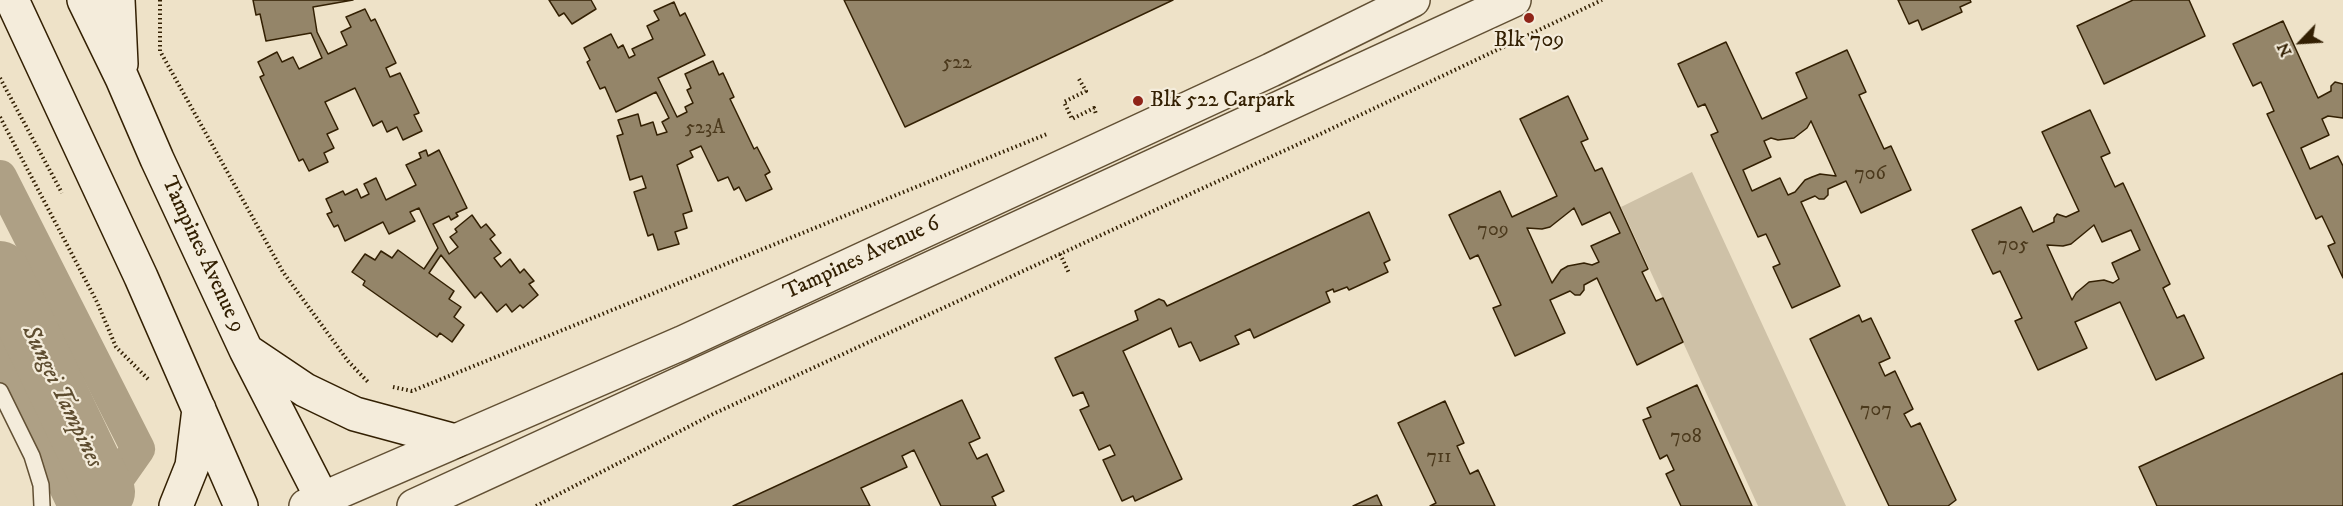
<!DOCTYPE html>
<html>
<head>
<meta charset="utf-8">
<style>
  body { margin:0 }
  #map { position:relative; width:2343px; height:506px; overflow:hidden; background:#eee2c8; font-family:"IM FELL DW Pica",serif }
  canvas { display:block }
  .north { position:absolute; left:2271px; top:12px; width:60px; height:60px; -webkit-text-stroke:4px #f4ecdb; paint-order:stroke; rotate:245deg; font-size:16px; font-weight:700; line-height:24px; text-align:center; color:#332003 }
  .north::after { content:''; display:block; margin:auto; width:21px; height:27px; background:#332003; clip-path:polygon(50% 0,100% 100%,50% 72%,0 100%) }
</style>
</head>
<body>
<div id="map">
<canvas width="2343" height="506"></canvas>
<div class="north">N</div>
</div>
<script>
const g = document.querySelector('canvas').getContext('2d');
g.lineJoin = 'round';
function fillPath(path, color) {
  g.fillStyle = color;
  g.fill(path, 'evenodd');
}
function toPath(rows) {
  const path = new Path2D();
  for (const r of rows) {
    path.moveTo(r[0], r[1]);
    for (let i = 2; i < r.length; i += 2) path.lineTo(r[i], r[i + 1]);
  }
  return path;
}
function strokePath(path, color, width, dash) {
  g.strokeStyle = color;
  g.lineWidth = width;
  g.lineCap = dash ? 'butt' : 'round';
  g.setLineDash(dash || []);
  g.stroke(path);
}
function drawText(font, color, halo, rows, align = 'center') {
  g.font = font + ' "IM FELL DW Pica",serif';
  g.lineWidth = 4.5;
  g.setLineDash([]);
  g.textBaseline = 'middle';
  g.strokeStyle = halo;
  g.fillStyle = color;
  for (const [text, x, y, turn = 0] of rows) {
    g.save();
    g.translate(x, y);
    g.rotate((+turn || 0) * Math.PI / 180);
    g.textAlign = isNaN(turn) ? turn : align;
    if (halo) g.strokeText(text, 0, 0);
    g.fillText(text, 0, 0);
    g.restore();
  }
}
fillPath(toPath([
  [1692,172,1846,506,1758,506,1621,207]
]), '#cec1a7');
strokePath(toPath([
  [0,177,138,449,98,506],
  [0,348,75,506]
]), '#aea085', 34);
strokePath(toPath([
  [0,270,106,492]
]), '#aea085', 58);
const building = toPath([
  [253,0,353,0,313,7,317,32,328,54,347,45,341,32,351,27,346,17,365,9,371,21,375,19,396,63,386,68,390,77,400,73,419,113,414,115,422,131,403,140,397,127,387,132,382,121,373,126,355,88,325,102,338,129,327,134,334,148,324,153,328,162,309,171,303,159,299,161,260,77,264,75,258,62,277,52,282,62,293,57,299,69,322,58,311,33,266,41,260,14,256,15,253,0],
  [549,0,591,0,596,9,572,24,564,13,559,16,549,0],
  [844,0,1173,0,905,127,844,0],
  [1898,0,1970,0,1971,2,1960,7,1962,12,1922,30,1918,20,1909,24,1898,0],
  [2133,0,2189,0,2205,36,2104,84,2077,26,2133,0],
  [674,2,680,16,685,13,705,55,658,78,677,117,687,112,685,107,693,103,687,90,691,88,685,74,713,61,719,75,723,73,734,97,730,99,754,149,757,147,770,172,765,175,772,189,746,201,739,187,734,190,728,177,718,181,701,146,690,151,693,157,677,165,692,211,683,214,687,228,675,232,679,244,658,250,653,234,648,236,634,192,646,188,642,176,630,180,617,136,623,134,618,120,638,114,641,126,653,122,657,135,667,132,662,122,669,118,656,92,616,112,605,87,600,89,587,62,590,60,584,48,611,34,618,48,623,45,629,58,635,55,632,49,653,39,647,26,659,20,654,11,674,2],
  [2283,21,2318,98,2331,91,2331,86,2335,82,2343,84,2343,118,2328,116,2322,119,2329,135,2301,148,2310,169,2338,156,2343,166,2343,278,2328,246,2335,243,2322,216,2316,219,2267,114,2274,111,2261,82,2253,86,2233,44,2283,21],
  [1726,42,1762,119,1807,98,1796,73,1847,50,1866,92,1859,95,1884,149,1891,146,1911,190,1861,213,1846,181,1828,189,1828,195,1824,199,1819,199,1815,196,1801,202,1840,286,1792,308,1773,267,1780,264,1766,234,1758,237,1711,135,1718,132,1705,104,1698,107,1678,64,1726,42],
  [1811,121,1836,176,1820,174,1812,177,1805,180,1795,192,1788,195,1780,178,1752,191,1743,170,1771,157,1764,141,1771,138,1778,140,1794,138,1807,128,1811,121],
  [1568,96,1588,139,1581,142,1595,171,1602,168,1648,269,1642,272,1656,301,1663,298,1683,342,1637,365,1597,278,1584,285,1584,290,1580,295,1575,295,1570,291,1550,300,1565,333,1515,356,1493,308,1501,305,1478,255,1470,259,1449,215,1500,191,1512,217,1557,196,1520,119,1568,96],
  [1574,208,1582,225,1610,212,1620,233,1591,246,1599,262,1592,265,1584,263,1568,266,1561,270,1552,283,1527,228,1542,229,1550,227,1574,208],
  [2090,110,2110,153,2101,157,2115,187,2123,183,2170,284,2163,288,2177,318,2184,315,2204,358,2156,380,2120,302,2075,322,2087,348,2038,370,2015,321,2022,318,2000,271,1993,274,1972,230,2021,207,2033,232,2054,222,2054,218,2057,214,2066,217,2079,211,2042,132,2090,110],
  [2094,225,2102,242,2131,230,2140,250,2112,263,2119,279,2113,283,2104,280,2089,282,2076,293,2072,300,2047,245,2063,246,2071,244,2094,225],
  [426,150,428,156,439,150,467,208,456,213,458,216,451,220,449,216,433,224,449,254,458,247,450,237,457,232,455,229,472,215,481,228,486,224,495,235,490,239,501,253,494,258,501,267,510,259,520,273,524,269,534,281,529,284,538,295,523,308,520,305,512,312,506,304,497,312,481,292,475,298,441,255,429,273,454,291,449,299,461,307,454,317,464,325,452,342,440,333,437,337,363,285,365,281,352,272,365,254,375,260,381,251,392,258,398,250,424,269,438,248,419,208,410,212,415,221,389,234,383,222,345,241,338,225,334,227,327,214,332,212,326,199,343,191,345,195,357,189,361,198,369,194,364,184,376,178,386,200,416,185,406,165,421,158,419,153,426,150],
  [1369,212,1390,260,1384,263,1388,272,1349,290,1347,287,1334,292,1333,289,1326,292,1330,302,1254,338,1250,329,1235,336,1239,344,1200,361,1191,342,1179,347,1171,328,1123,351,1182,479,1135,501,1133,496,1122,501,1103,460,1115,455,1110,445,1099,450,1080,410,1089,406,1083,392,1073,396,1055,358,1138,320,1135,311,1159,299,1164,301,1167,306,1369,212],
  [1859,315,1862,322,1871,318,1890,358,1879,363,1885,376,1895,371,1913,409,1904,414,1911,427,1920,423,1956,500,1948,506,1889,506,1810,339,1859,315],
  [2343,373,2343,506,2157,506,2139,467,2343,373],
  [1697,385,1752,506,1681,506,1666,474,1674,470,1667,455,1660,459,1643,420,1651,417,1647,408,1697,385],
  [962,400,980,438,969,443,977,459,987,454,1004,491,992,497,996,506,941,506,914,450,902,456,907,467,861,488,870,506,733,506,962,400],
  [1445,401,1464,443,1457,446,1470,474,1478,470,1495,506,1430,506,1436,503,1398,423,1445,401],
  [1377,495,1382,506,1353,506,1377,495]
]);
fillPath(building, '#948569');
strokePath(building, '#332003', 1.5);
const service = toPath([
  [0,391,32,456,41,485,42,506]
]);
const tertiary = toPath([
  [306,506,682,343,1271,70,1413,0],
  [414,506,1514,0]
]);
const secondary = toPath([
  [12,0,141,277,241,506],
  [84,0,122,78,157,159,246,350,326,506],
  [118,0,121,64],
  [250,353,305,390,355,414,455,441],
  [176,506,192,466,199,409]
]);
strokePath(service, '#625034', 18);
strokePath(tertiary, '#625034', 36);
strokePath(secondary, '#332003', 36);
strokePath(toPath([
  [160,0,160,51,283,272,348,361,368,382],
  [0,78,62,193],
  [1079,79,1086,91,1064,102,1072,119,1094,108,1096,114],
  [0,117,97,302,116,347,148,379],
  [1060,254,1069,273],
  [393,387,412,391,1047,134],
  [536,506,713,414,1316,136,1602,0]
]), '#332003', 4, [1.5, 3]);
strokePath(service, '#f4ecdb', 15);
strokePath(tertiary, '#f4ecdb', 33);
strokePath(secondary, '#f4ecdb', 33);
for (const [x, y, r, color] of [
  [1529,18,6,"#8f2418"],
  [1138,101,6,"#8f2418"]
]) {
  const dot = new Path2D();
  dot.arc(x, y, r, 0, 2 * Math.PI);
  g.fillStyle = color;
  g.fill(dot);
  strokePath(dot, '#f4ecdb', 2);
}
drawText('20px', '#4b391c', null, [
  ["522",957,64],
  ["523A",705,129],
  ["706",1870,175],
  ["709",1493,231],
  ["705",2013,246],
  ["707",1876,411],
  ["708",1686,438],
  ["711",1439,458]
]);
drawText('22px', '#332003', '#f4ecdb', [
  ["Blk 709",1529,41],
  ["Blk 522 Carpark",1150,101,"left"]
]);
drawText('22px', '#332003', '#f4ecdb', [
  ["Tampines Avenue 9",202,255,65],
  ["Tampines Avenue 6",862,259,-25]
]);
drawText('italic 24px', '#5e4d30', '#f4ecdb', [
  ["Sungei Tampines",61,397,64]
]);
</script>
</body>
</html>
